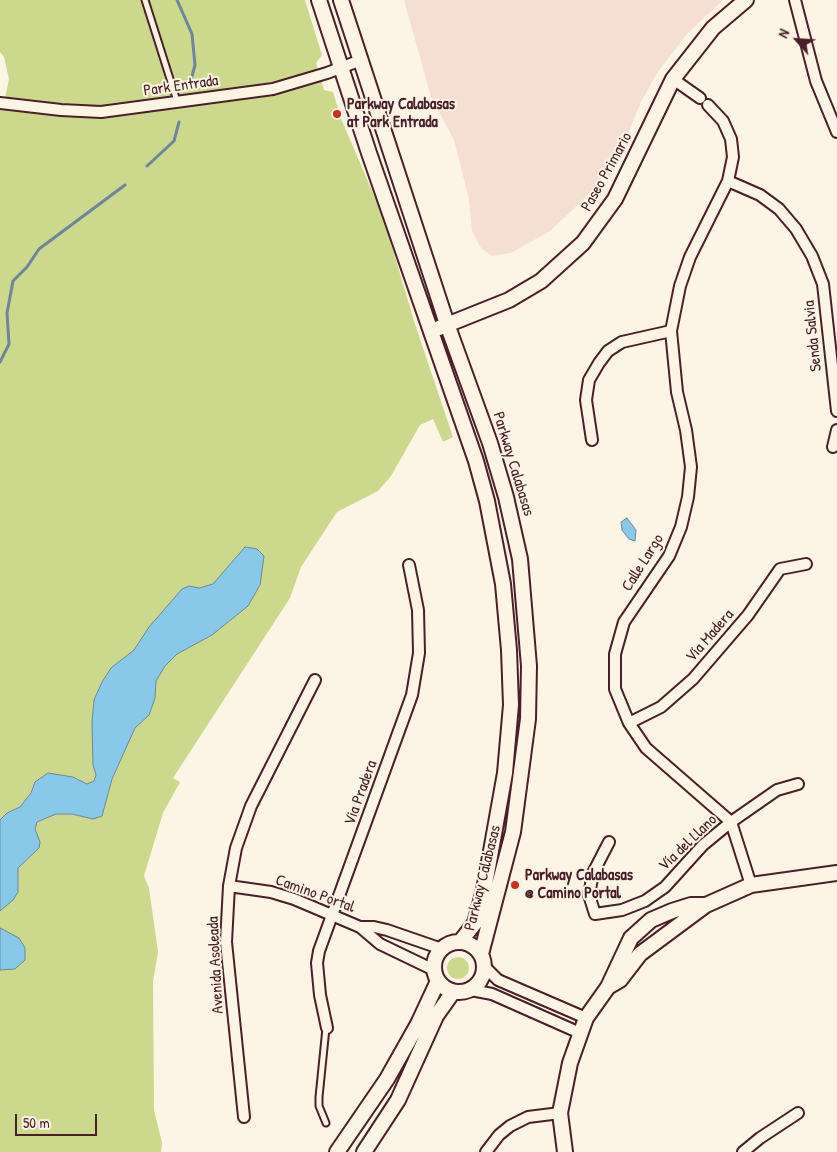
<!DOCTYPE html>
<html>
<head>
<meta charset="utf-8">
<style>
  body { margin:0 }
  #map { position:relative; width:837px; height:1152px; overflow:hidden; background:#fcf5e5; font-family:"Patrick Hand",sans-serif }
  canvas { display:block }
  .north { position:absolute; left:772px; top:15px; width:50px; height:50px; -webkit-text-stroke:4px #fcf5e5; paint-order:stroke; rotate:296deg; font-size:14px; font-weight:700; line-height:20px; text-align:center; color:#4a1f2b }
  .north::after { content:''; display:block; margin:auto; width:18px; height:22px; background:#4a1f2b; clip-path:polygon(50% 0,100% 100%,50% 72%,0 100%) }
  .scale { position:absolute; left:15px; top:1114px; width:82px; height:22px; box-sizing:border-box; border:2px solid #4a1f2b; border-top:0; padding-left:6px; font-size:15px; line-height:18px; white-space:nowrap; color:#4a1f2b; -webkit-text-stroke:4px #fcf5e5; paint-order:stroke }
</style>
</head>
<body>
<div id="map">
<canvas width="837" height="1152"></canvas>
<div class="north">N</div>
<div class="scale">50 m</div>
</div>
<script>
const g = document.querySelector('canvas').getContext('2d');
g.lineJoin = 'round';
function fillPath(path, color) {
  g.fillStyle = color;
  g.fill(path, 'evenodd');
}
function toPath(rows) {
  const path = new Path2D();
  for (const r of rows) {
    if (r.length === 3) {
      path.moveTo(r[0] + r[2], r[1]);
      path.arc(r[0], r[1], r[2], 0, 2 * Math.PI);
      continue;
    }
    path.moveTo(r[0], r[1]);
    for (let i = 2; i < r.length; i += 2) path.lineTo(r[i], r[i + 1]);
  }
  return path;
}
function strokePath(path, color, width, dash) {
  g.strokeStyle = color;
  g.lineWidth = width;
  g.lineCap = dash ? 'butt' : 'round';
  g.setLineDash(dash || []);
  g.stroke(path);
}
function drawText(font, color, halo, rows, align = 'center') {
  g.font = font + ' "Patrick Hand",sans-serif';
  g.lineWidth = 4;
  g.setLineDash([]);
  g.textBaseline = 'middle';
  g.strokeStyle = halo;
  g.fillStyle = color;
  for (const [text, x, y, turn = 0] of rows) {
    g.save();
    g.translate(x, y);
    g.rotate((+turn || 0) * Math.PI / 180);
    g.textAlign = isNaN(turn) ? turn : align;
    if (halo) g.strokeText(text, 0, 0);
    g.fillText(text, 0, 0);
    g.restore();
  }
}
fillPath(toPath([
  [404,0,723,0,688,33,657,73,641,102,610,177,605,175,581,202,550,231,511,253,492,256,481,248,472,231,469,199,454,140,431,97]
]), '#f5dfd2');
fillPath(toPath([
  [0,0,305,0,322,55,316,63,324,90,333,92,342,121,383,216,414,321,453,437,443,442,433,419,420,425,391,476,378,491,337,512,301,567,290,598,173,778,180,782,163,813,144,876,149,888,158,952,153,982,154,1110,162,1143,161,1152,0,1152,0,103,4,103,9,79,4,57,0,52],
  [458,968,11]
]), '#ccd98d');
const water = toPath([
  [627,518,636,530,635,541,629,539,622,530,621,522,627,518],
  [245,547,257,549,264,556,260,585,248,606,212,635,177,654,165,666,156,681,155,698,149,715,135,728,112,779,102,816,93,819,72,814,56,814,37,822,35,829,40,842,39,848,18,868,18,892,13,900,0,911,0,820,7,813,20,807,31,793,35,782,48,773,73,777,87,784,94,781,96,775,93,765,92,722,94,700,102,682,111,668,134,650,149,627,182,589,189,586,199,588,213,584,245,547],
  [0,928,19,938,25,948,25,960,15,969,0,970,0,928]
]);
fillPath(water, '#88c9e9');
strokePath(water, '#6f859d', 1);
strokePath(toPath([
  [177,0,192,34,195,65,191,80],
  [147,166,174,141,179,122],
  [0,362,9,344,7,313,13,281,27,267,39,249,125,185]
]), '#6f859d', 3);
const lane = toPath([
  [145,0,177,101],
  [326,1123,319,1106,319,1097,326,1028]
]);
const street = toPath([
  [795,0,816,81,837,132],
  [673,79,700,98],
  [0,103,61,110,101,112,273,89,327,73,361,60],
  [708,105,723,121,731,139,733,157,728,181,690,257,680,286,671,331,677,392,686,430,691,467,688,497,681,527,669,556,624,622,615,654,615,689,629,723,646,748,731,822,751,885],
  [728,181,760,195,779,209,796,229,812,256,823,284,837,411],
  [592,440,586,400,589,380,599,363,608,351,622,342,671,331],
  [833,447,837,430],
  [629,723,661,707,693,679,748,615,780,569,806,564],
  [609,842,593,873,589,895,595,914,622,910,645,901,665,887,703,845,731,822,777,790,798,784],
  [229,886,271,892,294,899,360,927,380,944,434,970],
  [360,927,374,927,387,930,442,949],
  [485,967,498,980,586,1018],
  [471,990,492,994,580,1033],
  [327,1028,320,995,317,963,319,951,412,695,419,653,418,610,409,565],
  [244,1117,226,942,229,886,236,848,251,806,315,680],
  [486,1152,499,1135,510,1126,528,1117,560,1113],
  [743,1152,760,1138,798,1113]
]);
const secondary = toPath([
  [319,0,369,153,476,461,487,501,503,584,509,650,511,705,505,773,484,890,475,923,460,942],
  [341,0,447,324,490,443,506,497,520,559,529,666,528,719,513,832,481,954],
  [439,328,509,300,541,281,583,243,615,199,673,79,713,28,746,0],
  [459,967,25],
  [608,987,620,980,640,954,706,905,751,885,837,873],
  [337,1152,387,1079,418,1024,438,981],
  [364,1152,398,1100,436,1016,453,992],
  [565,1152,560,1113,570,1063,586,1018,608,987,631,938,651,920,672,911,691,905,706,905]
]);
strokePath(lane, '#4a1f2b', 9);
strokePath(street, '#4a1f2b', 14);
strokePath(secondary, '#4a1f2b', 18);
strokePath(lane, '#fcf5e5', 5);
strokePath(street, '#fcf5e5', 10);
strokePath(secondary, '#fcf5e5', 14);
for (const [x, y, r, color] of [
  [337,114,5,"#c8321e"],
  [515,885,5,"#c8321e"]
]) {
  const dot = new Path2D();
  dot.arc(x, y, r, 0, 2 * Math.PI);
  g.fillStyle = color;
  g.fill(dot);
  strokePath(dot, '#fcf5e5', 2);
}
drawText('16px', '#4a1f2b', '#fcf5e5', [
  ["Park Entrada",181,86,-8],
  ["Paseo Primario",607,172,-61],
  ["Senda Salvia",813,336,-96],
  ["Parkway Calabasas",513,464,73],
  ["Calle Largo",643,563,-58],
  ["Vía Madera",710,636,-49],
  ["Via Pradera",361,793,-70],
  ["Vía del Llano",688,843,-44],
  ["Parkway Calabasas",483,878,-76],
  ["Camino Portal",315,894,20],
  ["Avenida Asoleada",216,965,-93]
]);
drawText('bold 16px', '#4a1f2b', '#fcf5e5', [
  ["Parkway Calabasas",347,105],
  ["at Park Entrada",347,123],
  ["Parkway Calabasas",525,876],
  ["@ Camino Portal",525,894]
], 'left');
</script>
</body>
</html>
